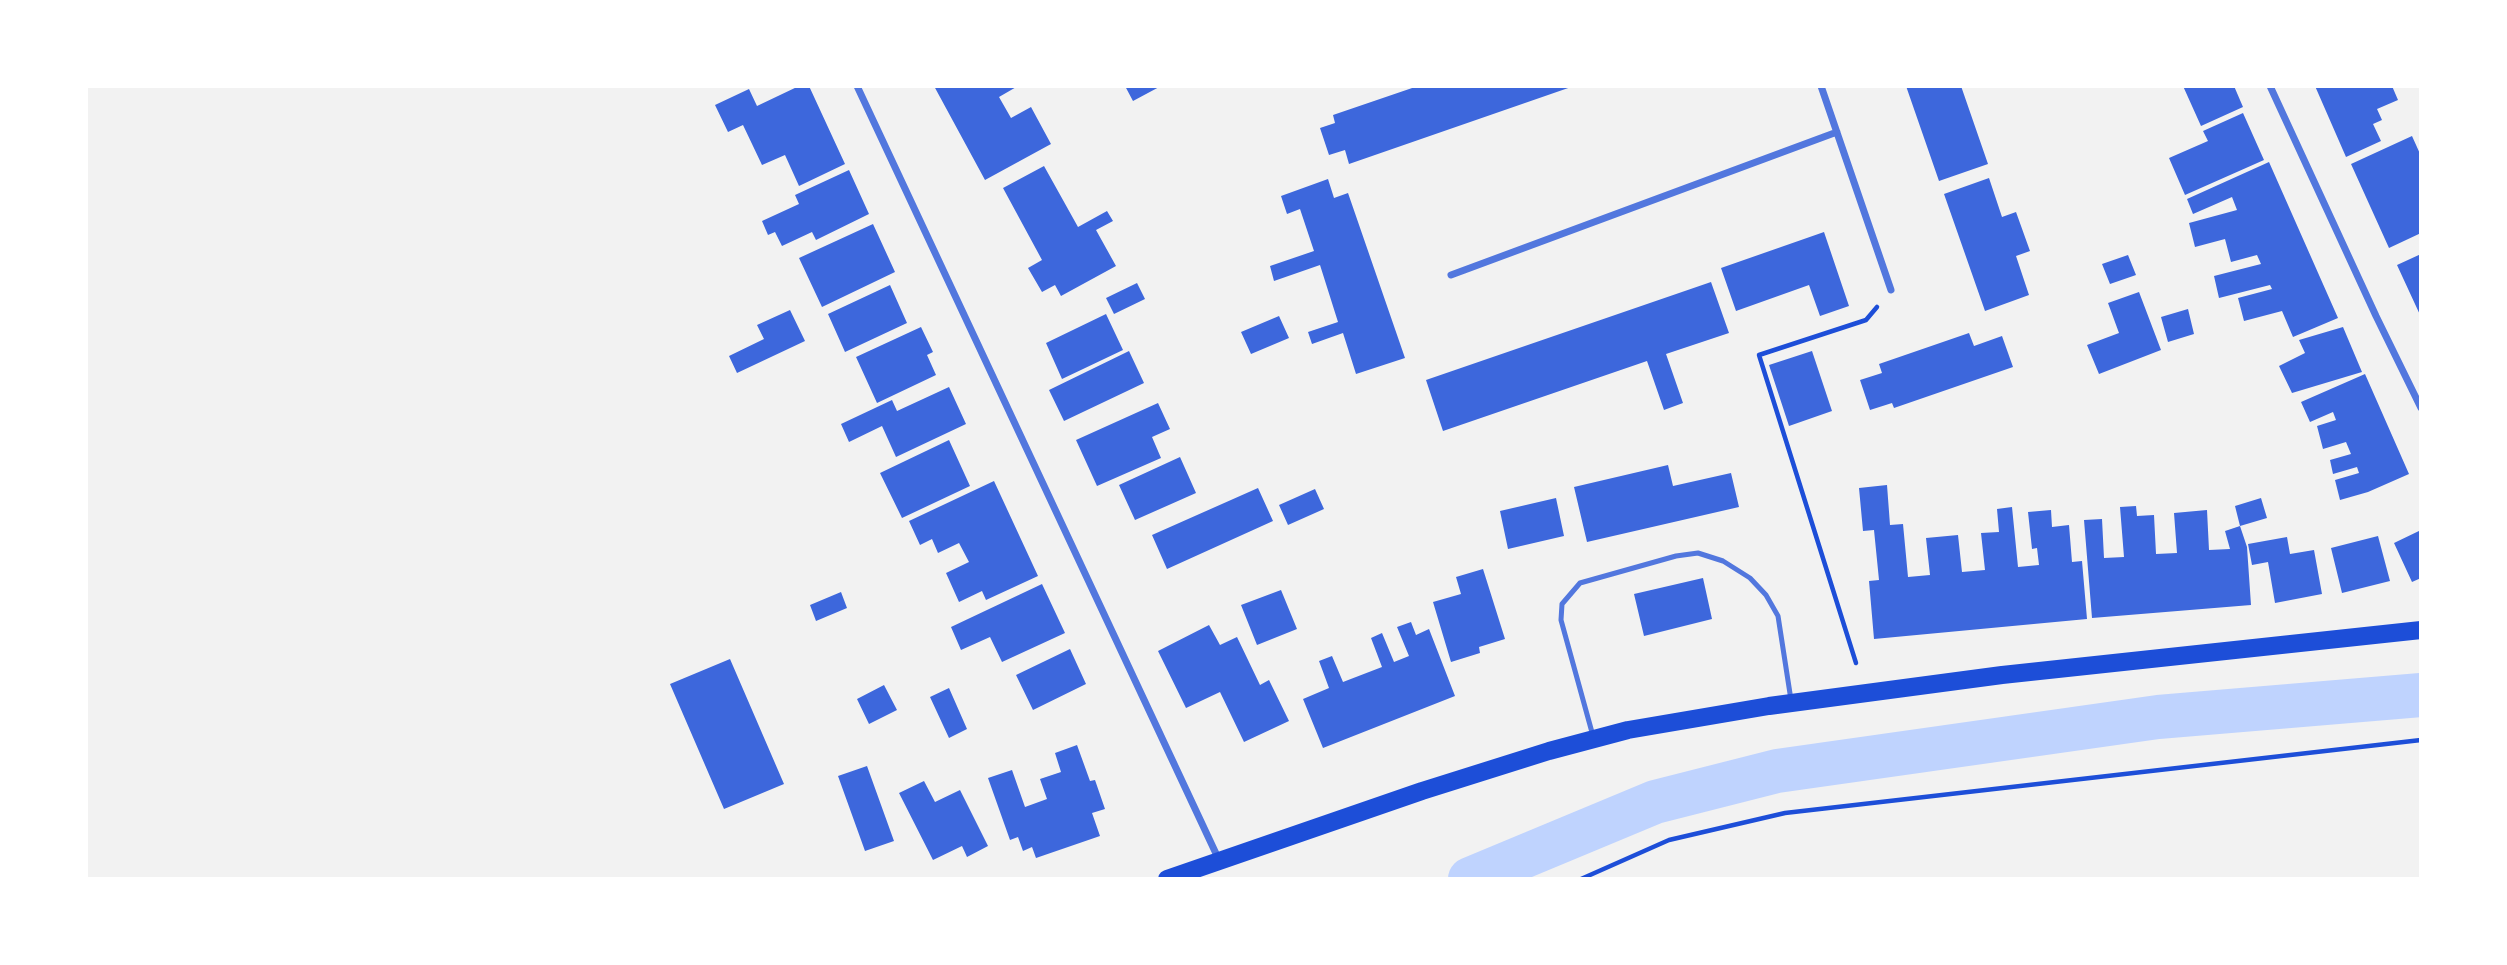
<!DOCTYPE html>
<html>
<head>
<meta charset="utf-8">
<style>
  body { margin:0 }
  #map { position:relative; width:2507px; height:965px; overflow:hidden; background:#f2f2f2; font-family:"Titillium Web",sans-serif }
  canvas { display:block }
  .frame { position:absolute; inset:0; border:88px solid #fff; pointer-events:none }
</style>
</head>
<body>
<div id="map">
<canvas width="2507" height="965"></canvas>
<div class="frame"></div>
</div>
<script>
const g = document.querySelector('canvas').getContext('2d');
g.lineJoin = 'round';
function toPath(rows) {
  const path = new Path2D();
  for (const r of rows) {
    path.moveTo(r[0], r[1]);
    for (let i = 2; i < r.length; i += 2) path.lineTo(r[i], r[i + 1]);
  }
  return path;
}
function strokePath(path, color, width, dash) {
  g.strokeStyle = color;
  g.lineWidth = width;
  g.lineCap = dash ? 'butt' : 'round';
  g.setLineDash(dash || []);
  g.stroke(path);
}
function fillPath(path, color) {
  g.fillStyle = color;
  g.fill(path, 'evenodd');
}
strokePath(toPath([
  [1470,879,1655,802,1777,771,2158,717,2421,695]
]), '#bfd3fe', 44);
fillPath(toPath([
  [799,86,809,86,845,164,799,186,785,155,762,165,743,125,728,132,715,105,749,89,757,106],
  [934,86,1018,86,999,97,1011,118,1031,107,1051,144,985,180],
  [1125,86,1161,86,1133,101],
  [1418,86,1574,86,1349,164,1345,150,1329,155,1320,128,1335,123,1333,115],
  [1906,86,1961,86,1988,164,1939,181],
  [2183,86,2234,86,2243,107,2201,126],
  [2315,86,2392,86,2398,100,2377,109,2382,120,2373,124,2381,141,2346,157],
  [2243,113,2264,160,2185,195,2169,158,2208,141,2203,131],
  [2412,136,2421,156,2421,233,2389,248,2351,164],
  [2269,162,2338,318,2293,337,2282,311,2244,321,2238,298,2272,289,2270,285,2219,298,2214,276,2261,264,2257,255,2231,262,2225,239,2195,247,2189,223,2237,210,2232,197,2193,214,2187,199],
  [1044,166,1078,227,1107,211,1113,221,1096,230,1116,266,1061,296,1055,285,1042,292,1028,268,1042,260,1003,188],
  [849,170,869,214,816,240,812,232,782,246,775,232,768,235,762,221,799,204,795,195],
  [1989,178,2002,217,2016,212,2030,251,2016,256,2029,295,1985,311,1944,194],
  [1328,179,1334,198,1348,193,1405,358,1356,374,1343,333,1312,344,1308,332,1338,322,1320,265,1274,281,1270,266,1314,251,1300,209,1287,214,1281,196],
  [873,224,895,272,822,307,799,258],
  [1824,232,1849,306,1820,316,1809,285,1736,311,1721,268],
  [2421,254,2421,317,2397,265],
  [2128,255,2136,275,2110,284,2102,264],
  [1711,282,1729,333,1666,354,1683,403,1664,410,1647,361,1443,431,1426,380],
  [1137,283,1145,299,1114,314,1106,298],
  [890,285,907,323,845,352,828,314],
  [2139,292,2161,350,2099,374,2087,345,2119,333,2108,303],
  [2188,309,2194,334,2168,342,2161,317],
  [790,310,805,341,737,373,729,356,764,339,757,325],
  [1106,314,1123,350,1062,379,1046,343],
  [1279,316,1289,338,1251,354,1241,332],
  [921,327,933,352,927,355,936,375,877,403,856,357],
  [2343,327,2362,372,2292,393,2279,366,2305,353,2299,340],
  [1969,333,1974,346,2002,336,2013,367,1894,408,1892,403,1870,410,1860,380,1882,373,1879,364],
  [1129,351,1144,383,1064,421,1049,390],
  [1812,351,1832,411,1789,426,1769,365],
  [2365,374,2409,474,2368,492,2340,500,2335,480,2359,473,2357,467,2333,474,2330,460,2351,454,2346,442,2323,449,2317,426,2336,420,2333,412,2310,422,2301,402],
  [949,387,966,424,896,457,882,426,849,442,841,424,892,400,897,411],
  [1158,403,1170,429,1152,437,1161,458,1097,486,1076,440],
  [949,440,970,486,902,518,880,473],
  [1180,457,1196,493,1135,520,1119,485],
  [1668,465,1673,486,1731,473,1739,507,1587,542,1574,487],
  [994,481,1038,576,986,600,982,591,959,602,946,573,969,562,959,543,938,553,932,539,920,545,909,521],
  [1887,485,1890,525,1903,524,1908,577,1930,575,1926,538,1958,535,1962,572,1985,570,1981,533,1999,532,1997,509,2012,507,2018,567,2039,565,2037,548,2032,549,2028,512,2051,510,2052,527,2069,525,2072,562,2082,561,2087,619,1874,639,1869,581,1879,580,1874,530,1863,531,1859,488],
  [1258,488,1273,521,1167,569,1152,535],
  [1315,489,1324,509,1288,525,1279,505],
  [1556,498,1564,536,1508,549,1500,511],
  [2261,498,2267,518,2240,526,2247,547,2251,605,2092,618,2084,520,2102,519,2104,558,2124,557,2120,507,2136,506,2137,516,2154,515,2156,554,2177,553,2174,513,2207,510,2209,550,2230,549,2225,531,2240,526,2235,506],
  [2421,530,2421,578,2412,582,2394,543],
  [2378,536,2390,581,2342,593,2331,548],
  [2287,537,2290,554,2314,550,2322,594,2275,603,2268,562,2252,565,2248,544],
  [1483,569,1505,639,1479,647,1480,653,1451,662,1433,602,1461,594,1456,577],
  [1703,578,1712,619,1644,636,1634,594],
  [1042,584,1065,633,1002,662,990,637,961,650,951,627],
  [1281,590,1297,629,1257,645,1241,605],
  [841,592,847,608,816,621,810,605],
  [1411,622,1416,635,1429,629,1455,696,1323,748,1303,699,1329,688,1319,661,1332,656,1343,682,1382,667,1371,638,1382,633,1394,662,1409,656,1397,627],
  [1209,625,1220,645,1237,637,1260,685,1269,680,1289,721,1244,742,1220,692,1186,708,1158,651],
  [1070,649,1086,684,1033,710,1016,675],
  [730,659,784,784,724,809,670,684],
  [884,685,897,710,869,724,857,699],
  [949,688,967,729,949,738,930,697],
  [1077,745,1090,781,1095,780,1105,809,1092,813,1100,836,1036,858,1032,847,1023,851,1018,837,1010,840,988,778,1012,770,1025,807,1047,799,1040,779,1061,772,1055,753],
  [867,766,894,841,865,851,838,776],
  [924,781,935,802,960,790,988,846,967,857,962,846,933,860,899,793]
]), '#3d67dc');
strokePath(toPath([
  [1856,663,1759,355,1866,320,1877,307],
  [1581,879,1669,840,1785,813,2421,740]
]), '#1d4ed8', 4.5);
strokePath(toPath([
  [1593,736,1561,620,1562,604,1580,583,1676,556,1698,553,1723,561,1750,578,1766,595,1778,616,1791,700]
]), '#5277de', 5);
strokePath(toPath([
  [857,86,1219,860],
  [1821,86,1891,290],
  [2270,86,2376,316,2421,408],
  [1451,275,1837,132]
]), '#5277de', 7);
strokePath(toPath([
  [1167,879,1422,791,1549,751,1628,730,1769,706,2002,675,2421,630]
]), '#1d4ed8', 18);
</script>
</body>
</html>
